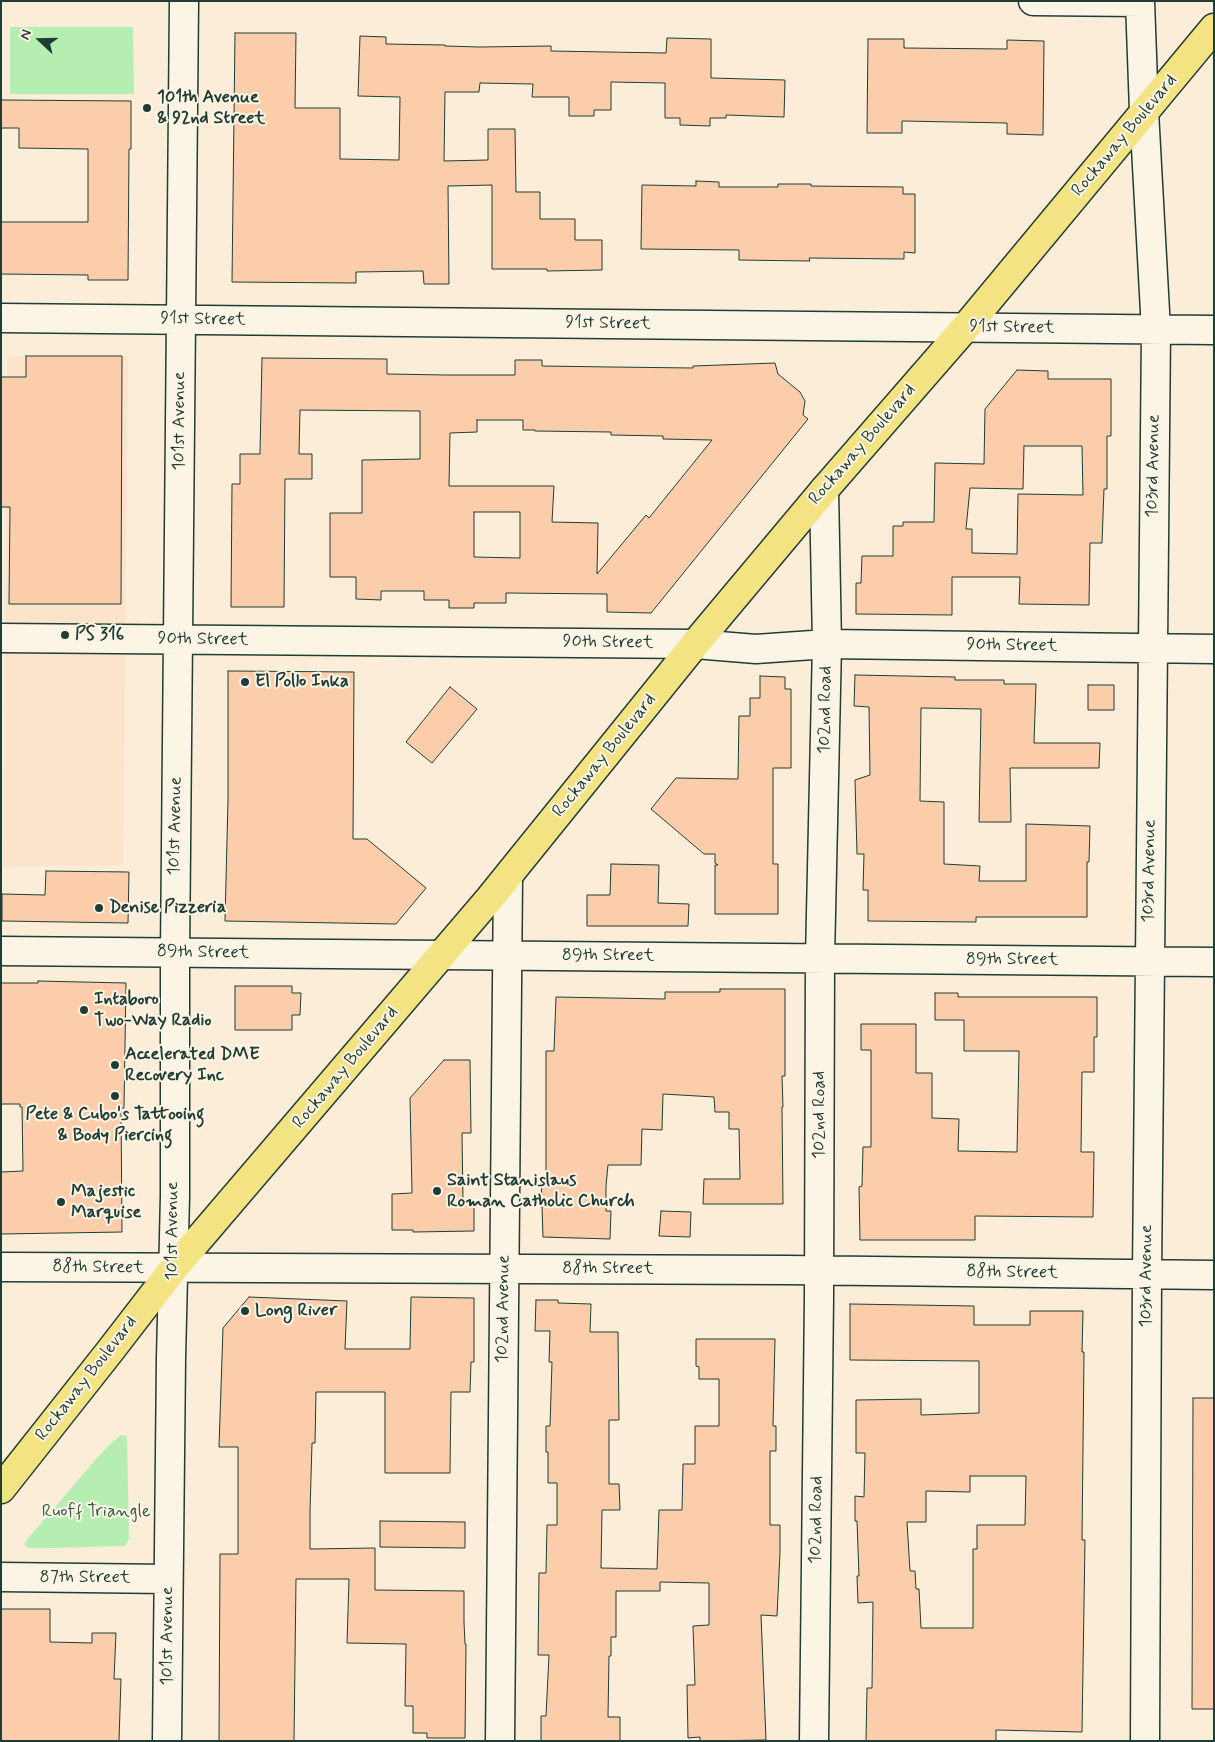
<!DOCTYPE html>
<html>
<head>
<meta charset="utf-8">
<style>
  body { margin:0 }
  #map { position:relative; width:1215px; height:1742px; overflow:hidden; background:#fcedd9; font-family:Mynerve,sans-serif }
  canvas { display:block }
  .frame { position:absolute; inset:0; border:2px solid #1f3d34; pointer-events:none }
  .north { position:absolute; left:15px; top:15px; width:50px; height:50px; -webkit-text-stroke:4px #fcf5e5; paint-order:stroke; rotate:291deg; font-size:14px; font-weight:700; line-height:20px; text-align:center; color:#1f3d34 }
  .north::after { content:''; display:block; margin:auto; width:18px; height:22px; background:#1f3d34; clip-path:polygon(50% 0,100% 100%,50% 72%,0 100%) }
</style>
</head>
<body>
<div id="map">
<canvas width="1215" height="1742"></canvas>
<div class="frame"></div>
<div class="north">N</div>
</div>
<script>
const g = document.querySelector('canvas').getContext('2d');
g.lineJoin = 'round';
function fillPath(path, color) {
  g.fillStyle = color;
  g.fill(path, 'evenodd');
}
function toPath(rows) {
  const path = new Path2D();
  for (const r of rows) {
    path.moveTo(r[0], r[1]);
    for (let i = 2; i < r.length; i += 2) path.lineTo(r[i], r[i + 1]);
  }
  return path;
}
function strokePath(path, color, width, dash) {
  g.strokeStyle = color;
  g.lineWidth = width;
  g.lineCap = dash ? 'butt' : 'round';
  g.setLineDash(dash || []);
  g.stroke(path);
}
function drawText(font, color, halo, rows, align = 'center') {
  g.font = font + ' Mynerve,sans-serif';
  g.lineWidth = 4;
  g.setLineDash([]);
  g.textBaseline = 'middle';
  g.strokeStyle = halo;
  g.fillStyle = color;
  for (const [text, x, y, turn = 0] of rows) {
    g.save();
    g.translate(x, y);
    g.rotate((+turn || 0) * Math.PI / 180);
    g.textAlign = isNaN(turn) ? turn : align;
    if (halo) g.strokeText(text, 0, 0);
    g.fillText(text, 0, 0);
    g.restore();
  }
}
fillPath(toPath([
  [26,356,128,356,123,865,3,867,7,357]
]), '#fce3cb');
fillPath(toPath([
  [10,27,133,27,134,94,10,94],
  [121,1435,127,1436,129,1539,125,1546,53,1548,29,1548,25,1546,25,1542,96,1459,112,1442]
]), '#b6eeb1');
const building = toPath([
  [235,33,296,33,295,108,340,108,340,159,399,160,400,97,358,96,360,36,386,37,386,44,445,45,445,46,480,47,551,46,551,51,666,53,667,38,711,39,711,78,785,80,784,117,726,115,726,118,710,118,710,126,680,125,680,118,665,118,665,83,611,82,611,110,594,110,594,116,569,116,569,97,532,97,533,84,480,83,479,92,445,92,444,161,488,160,488,129,515,129,516,192,540,192,540,219,575,219,575,240,602,240,602,270,547,271,547,269,492,269,492,185,448,186,449,284,424,284,423,271,356,272,356,283,232,282,235,33],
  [868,39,904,39,904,48,1007,49,1007,40,1044,41,1043,135,1007,134,1007,123,902,121,902,133,867,133,868,39],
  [1,100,131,101,131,149,129,149,128,280,88,280,88,275,1,274,1,222,88,222,88,149,19,148,19,128,1,128,1,100],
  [696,181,719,182,719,187,778,187,778,184,811,184,811,186,903,187,903,194,915,194,915,253,904,252,904,259,809,258,810,261,739,260,739,250,641,249,642,185,696,186,696,181],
  [26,356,122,356,121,604,9,604,10,507,1,507,1,377,26,377,26,356],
  [262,358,387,359,387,374,446,375,515,375,515,360,542,360,542,366,612,367,693,368,693,366,775,363,778,374,800,392,805,401,803,415,808,419,651,613,607,612,607,594,506,593,506,603,474,603,474,608,449,608,449,600,424,600,424,591,381,591,381,600,356,599,356,577,330,577,330,513,362,513,362,460,420,459,420,411,300,410,299,454,312,454,312,479,285,479,284,607,231,607,232,484,240,484,240,454,260,454,262,358],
  [477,420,523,420,523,430,535,430,535,431,611,432,611,435,663,436,663,439,712,440,649,518,646,515,597,574,598,523,552,522,554,486,449,486,450,433,477,432,477,420],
  [474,512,520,512,520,558,474,557,474,512],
  [1017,370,1048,371,1048,379,1111,379,1111,436,1107,436,1107,489,1104,489,1102,543,1090,543,1089,605,1019,604,1020,577,952,577,952,615,856,614,856,583,861,583,862,556,893,556,893,526,903,526,903,522,934,522,935,463,984,464,985,409,1017,370],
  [1024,446,1082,446,1083,495,1018,494,1017,554,972,553,972,529,966,529,970,488,1023,489,1024,446],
  [228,671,354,672,353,839,367,839,426,888,396,924,225,921,228,800,228,671],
  [855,675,955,677,955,680,1004,680,1004,684,1036,684,1034,743,1100,743,1099,768,1010,768,1011,822,979,822,981,709,921,708,920,801,944,802,944,864,980,866,979,881,1026,881,1026,824,1090,826,1089,862,1087,862,1087,917,976,917,976,922,868,921,868,890,863,890,864,854,857,854,855,780,870,775,869,707,854,706,855,675],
  [760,676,785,677,785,689,791,689,791,768,773,768,773,864,778,864,778,914,715,914,715,865,718,865,715,863,715,854,704,854,651,809,676,778,738,779,739,716,750,716,750,698,760,698,760,676],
  [1088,685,1114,685,1114,710,1088,710,1088,685],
  [450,687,477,709,432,763,406,742,450,687],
  [611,864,659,865,658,903,689,904,688,926,587,926,587,895,610,895,611,864],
  [46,871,129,872,128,923,2,921,2,894,45,895,46,871],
  [38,981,126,983,124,1108,121,1108,122,1232,1,1234,1,1172,23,1171,22,1107,20,1107,20,1104,1,1104,1,983,38,983,38,981],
  [235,986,292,986,292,993,301,993,300,1015,292,1015,292,1030,235,1030,235,986],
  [720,989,785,989,785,1076,782,1076,783,1107,782,1107,783,1204,703,1204,704,1179,740,1179,739,1129,729,1129,729,1112,715,1112,714,1097,663,1094,662,1130,642,1129,641,1165,608,1165,606,1186,606,1211,611,1211,610,1239,543,1237,541,1176,546,1176,546,1051,554,1051,556,997,665,999,665,992,720,992,720,989],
  [935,993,958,993,958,997,1097,997,1097,1037,1094,1037,1094,1072,1082,1072,1081,1152,1094,1152,1093,1217,975,1216,975,1240,860,1240,859,1187,862,1186,863,1147,871,1147,871,1050,861,1050,861,1024,916,1024,916,1073,932,1073,932,1118,959,1119,958,1151,1017,1152,1019,1051,964,1051,964,1020,935,1020,935,993],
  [444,1060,470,1060,471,1133,462,1133,463,1202,474,1202,474,1231,413,1232,413,1230,392,1230,392,1194,412,1193,410,1098,444,1060],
  [661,1211,691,1212,690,1237,659,1236,661,1211],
  [249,1297,347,1301,345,1349,410,1349,411,1297,474,1298,474,1362,471,1362,470,1392,451,1392,450,1473,385,1473,385,1392,316,1392,315,1443,312,1443,310,1511,310,1549,375,1548,375,1590,464,1591,464,1622,465,1644,466,1644,465,1738,427,1738,427,1733,413,1733,413,1706,405,1706,406,1644,347,1643,349,1579,296,1579,294,1741,219,1741,220,1554,238,1554,238,1447,219,1447,223,1328,249,1297],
  [536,1300,558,1300,558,1303,591,1304,590,1332,618,1332,619,1420,609,1420,609,1484,619,1484,620,1510,602,1510,601,1568,657,1569,659,1510,682,1510,683,1464,695,1464,695,1426,719,1426,719,1379,699,1379,699,1367,696,1366,696,1339,775,1339,773,1426,776,1426,776,1451,770,1451,770,1525,780,1525,780,1552,777,1616,761,1615,766,1740,700,1741,700,1737,688,1738,687,1685,695,1685,693,1626,709,1625,709,1583,660,1582,660,1591,616,1591,616,1637,611,1637,611,1656,609,1656,608,1717,620,1717,620,1741,541,1741,541,1716,546,1716,549,1655,538,1655,539,1573,546,1573,547,1525,557,1525,557,1483,548,1483,548,1452,546,1452,546,1426,550,1426,552,1362,549,1362,550,1331,535,1331,536,1300],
  [850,1304,974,1306,974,1325,1030,1325,1030,1311,1083,1311,1082,1352,1084,1352,1082,1540,1085,1540,1082,1732,996,1730,996,1741,866,1741,867,1688,872,1688,873,1602,858,1603,857,1576,859,1576,857,1521,855,1521,855,1496,864,1497,865,1453,856,1453,856,1400,921,1399,921,1415,979,1413,979,1361,850,1360,850,1304],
  [970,1476,1026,1476,1025,1525,977,1525,977,1549,973,1549,973,1628,921,1628,919,1589,916,1589,915,1571,910,1571,907,1522,926,1522,926,1491,970,1492,970,1476],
  [1193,1398,1214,1398,1214,1709,1192,1709,1193,1398],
  [380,1521,465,1522,465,1548,380,1547,380,1521],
  [1,1609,50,1609,50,1642,92,1643,92,1633,116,1633,114,1679,121,1679,119,1741,1,1741,1,1609]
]);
fillPath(building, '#fbcdaa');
strokePath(building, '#1f3d34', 1);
const minor = toPath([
  [1033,1,1140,2],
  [1140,1,1144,111,1156,330,1147,1274,1145,1741],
  [1,318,1214,330],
  [1,638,695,644,756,649,827,644,1214,649],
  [1,951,1214,962],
  [1,1267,787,1270,1214,1275],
  [1,1577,168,1579],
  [167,1741,171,1358,175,1196,175,953,184,1],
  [500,1741,508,877],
  [814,1741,819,1296,820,958,827,644,824,490]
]);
const major = toPath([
  [1,1489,110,1351,174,1268,490,898,695,644,824,490,965,328,1214,28]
]);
strokePath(minor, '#1f3d34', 31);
strokePath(major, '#1f3d34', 31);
strokePath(minor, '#fcf5e5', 28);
strokePath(major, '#f4e382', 28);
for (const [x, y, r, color] of [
  [147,108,5,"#1f3d34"],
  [65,635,5,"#1f3d34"],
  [245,682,5,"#1f3d34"],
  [99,908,5,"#1f3d34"],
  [84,1010,5,"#1f3d34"],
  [115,1065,5,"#1f3d34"],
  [115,1096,5,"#1f3d34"],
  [437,1191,5,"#1f3d34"],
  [61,1202,5,"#1f3d34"],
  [245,1311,5,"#1f3d34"]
]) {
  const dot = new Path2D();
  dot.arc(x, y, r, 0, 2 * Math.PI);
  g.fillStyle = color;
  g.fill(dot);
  strokePath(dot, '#fcf5e5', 2);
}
drawText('bold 18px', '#1f3d34', '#fcf5e5', [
  ["101th Avenue",157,98],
  ["& 92nd Street",157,119],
  ["PS 316",75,635],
  ["El Pollo Inka",255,682],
  ["Denise Pizzeria",109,908],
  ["Intaboro",94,1000],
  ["Two-Way Radio",94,1021],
  ["Accelerated DME",125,1055],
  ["Recovery Inc",125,1076],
  ["Pete & Cubo's Tattooing",115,1115,"center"],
  ["& Body Piercing",115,1136,"center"],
  ["Saint Stanislaus",447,1181],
  ["Roman Catholic Church",447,1202],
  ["Majestic",71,1192],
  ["Marquise",71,1213],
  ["Long River",255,1311]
], 'left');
drawText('18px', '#1f3d34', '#fcf5e5', [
  ["Rockaway Boulevard",1125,136,-50],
  ["91st Street",203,320,1],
  ["91st Street",608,324,1],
  ["91st Street",1012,328,1],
  ["101st Avenue",180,421,-90],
  ["Rockaway Boulevard",863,445,-49],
  ["103rd Avenue",1154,466,-89],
  ["90th Street",203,640,1],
  ["90th Street",608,643,1],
  ["90th Street",1012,646,1],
  ["102nd Road",826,710,-89],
  ["Rockaway Boulevard",605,756,-51],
  ["101st Avenue",176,826,-89],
  ["103rd Avenue",1150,871,-89],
  ["89th Street",203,953,1],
  ["89th Street",608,956],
  ["89th Street",1012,960],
  ["Rockaway Boulevard",346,1068,-50],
  ["102nd Road",820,1115,-90],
  ["101st Avenue",173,1231,-90],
  ["88th Street",98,1268,1],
  ["88th Street",608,1269],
  ["88th Street",1012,1273,1],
  ["103rd Avenue",1147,1276,-90],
  ["102nd Avenue",504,1309,-89],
  ["Rockaway Boulevard",87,1379,-52],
  ["102nd Road",817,1520,-89],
  ["87th Street",85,1578],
  ["101st Avenue",168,1636,-90]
]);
drawText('18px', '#365847', '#fcf5e5', [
  ["Ruoff Triangle",96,1512]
]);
</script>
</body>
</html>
